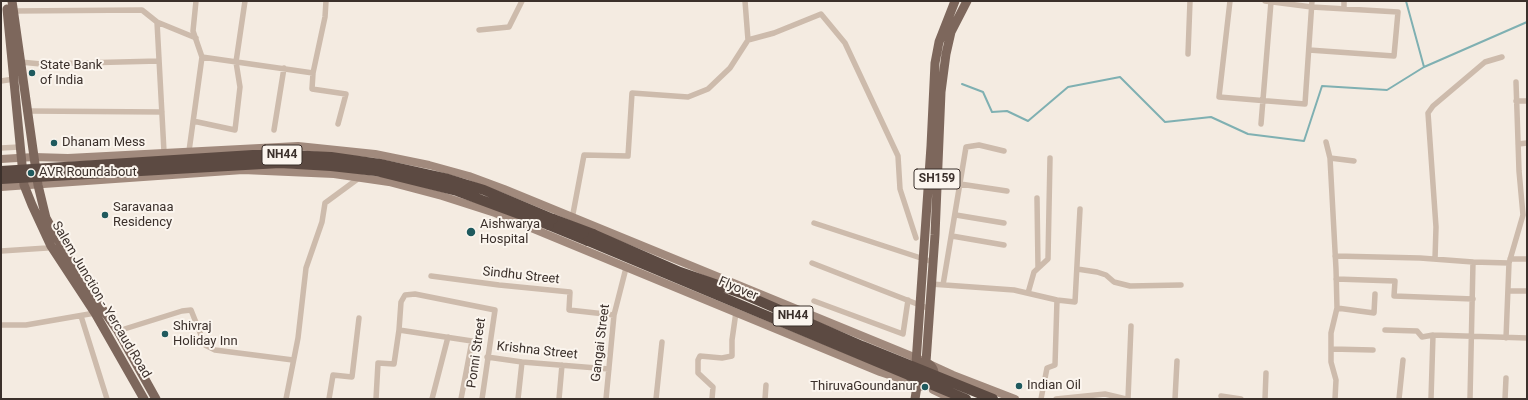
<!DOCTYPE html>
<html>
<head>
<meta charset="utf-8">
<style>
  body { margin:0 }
  #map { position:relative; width:1528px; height:400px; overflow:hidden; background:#f4ebe1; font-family:Roboto,sans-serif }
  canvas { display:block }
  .frame { position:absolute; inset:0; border:2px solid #3b302b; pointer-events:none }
</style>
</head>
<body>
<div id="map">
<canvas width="1528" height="400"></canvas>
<div class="frame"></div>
</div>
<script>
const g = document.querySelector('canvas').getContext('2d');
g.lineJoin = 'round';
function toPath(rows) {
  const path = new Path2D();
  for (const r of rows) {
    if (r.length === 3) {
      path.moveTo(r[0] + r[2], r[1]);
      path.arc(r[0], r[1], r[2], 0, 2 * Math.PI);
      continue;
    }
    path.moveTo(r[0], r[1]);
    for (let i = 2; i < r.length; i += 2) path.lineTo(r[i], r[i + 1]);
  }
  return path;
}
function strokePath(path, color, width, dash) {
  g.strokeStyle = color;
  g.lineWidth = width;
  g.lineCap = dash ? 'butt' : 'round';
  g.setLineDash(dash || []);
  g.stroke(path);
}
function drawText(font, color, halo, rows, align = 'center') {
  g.font = font + ' Roboto,sans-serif';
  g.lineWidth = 4;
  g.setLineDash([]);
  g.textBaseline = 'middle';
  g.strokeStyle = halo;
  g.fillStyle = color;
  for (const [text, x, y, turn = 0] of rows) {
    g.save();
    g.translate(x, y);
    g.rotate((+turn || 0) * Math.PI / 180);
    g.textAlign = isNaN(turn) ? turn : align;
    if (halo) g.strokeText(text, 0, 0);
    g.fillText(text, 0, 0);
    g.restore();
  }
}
strokePath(toPath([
  [1406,1,1424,67],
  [962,84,983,92,992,112,1007,111,1028,121,1068,87,1120,77,1165,122,1211,117,1248,134,1304,141,1322,86,1387,90,1424,67,1527,22]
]), '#7fb0b2', 2);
strokePath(toPath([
  [1230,1,1219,97,1305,104,1312,1],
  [1265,1,1312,7,1398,12,1394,56,1309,50],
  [1344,8,1344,1],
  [13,11,142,10,157,22,164,152],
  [157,22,196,38],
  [479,30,509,27,522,1],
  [748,40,774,33,821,14,845,43,898,156,900,189,916,238],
  [1188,54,1190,1],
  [202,57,313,73,325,17,326,1],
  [20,62,41,64,159,61],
  [313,73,312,89,346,94,338,124],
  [1,81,14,79],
  [1516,101,1527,101],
  [28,111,162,112],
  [193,121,235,130,240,87,236,62,245,1],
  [1261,124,1271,2],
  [274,130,284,68],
  [1326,142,1330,158,1336,269,1337,308,1331,333,1331,362,1336,380,1335,399],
  [1518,144,1527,143],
  [1,148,19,147],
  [189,151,202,57,193,31,196,1],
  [1330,158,1354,161],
  [960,184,1007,191],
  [1037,198,1038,267],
  [956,215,1004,223],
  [572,219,584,155,628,156,632,93,688,97,708,89,730,68,748,40,745,1],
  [814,223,933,262],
  [952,236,1004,245],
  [1,251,47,248,51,246],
  [1335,256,1420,258,1473,262],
  [1435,259,1436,227,1428,113,1433,106,1485,62,1502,57],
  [1510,259,1527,259],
  [812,263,930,309],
  [1077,269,1097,272,1106,275,1114,282,1130,286,1181,285],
  [431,276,499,285,570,292,569,310,614,315],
  [1336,279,1395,281,1394,296,1473,299],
  [931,284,1014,290,1057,300,1075,302,1080,209],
  [943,285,966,147,979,145,1004,151],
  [1508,291,1527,291],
  [1028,293,1034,272,1048,259,1050,158],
  [814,301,903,334,908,300],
  [1337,308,1374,313,1375,294],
  [81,316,107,399],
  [1,325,26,325,95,313],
  [1385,330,1417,331,1422,337,1433,335],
  [118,331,182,311,191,310,205,345,215,350,293,360],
  [1506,338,1509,263,1523,215,1519,171,1516,82],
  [1331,349,1373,350],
  [487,357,522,362,609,369],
  [1221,396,1241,399],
  [286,399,298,338,306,268,322,222,325,203,359,178],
  [329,399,333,375,352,377,359,318],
  [376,399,378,363,394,364,399,330],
  [432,399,448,337],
  [461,399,472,341,399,330,401,302,405,295,415,294,495,310,482,399],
  [518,399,522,362],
  [559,399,562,365],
  [606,399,614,315,626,268],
  [656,399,662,342],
  [712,399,713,387,698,373,698,360,700,356,722,358,732,356,732,340,736,312],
  [765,399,766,385],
  [1041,399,1047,368,1055,365,1057,300],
  [1056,399,1105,394,1126,399],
  [1128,399,1131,326],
  [1175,399,1177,361],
  [1265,399,1266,373],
  [1399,399,1403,360],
  [1431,399,1433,335,1527,338],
  [1470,399,1473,262,1509,263],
  [1505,399,1506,378]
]), '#cdbbac', 5.5);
strokePath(toPath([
  [1,159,34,157,68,158,298,146,375,154,429,165,469,176,504,189,926,362],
  [1,187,243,170,334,174,389,182,442,196,495,213,880,372,913,383],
  [929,364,953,375,1015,399],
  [933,390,952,399]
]), '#a18a7d', 8);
strokePath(toPath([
  [12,1,38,185,46,218,76,272,118,331,156,399],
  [7,9,24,185,32,205,51,246,95,313,144,399],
  [922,374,12],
  [926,362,935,235,941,92,946,54,951,32,967,1],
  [916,363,931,146,935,63,939,42,955,1],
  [915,399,917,386]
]), '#7d675c', 9);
strokePath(toPath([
  [553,219,593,234],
  [549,225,588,241]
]), '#5c4a42', 10);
strokePath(toPath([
  [1,171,253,155,288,155,331,157,380,164,448,179,484,190,553,219],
  [1,179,280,163,331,166,376,171,457,191,549,225],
  [593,234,680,272,741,293,862,346,993,399],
  [588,241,966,399]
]), '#5c4a42', 10);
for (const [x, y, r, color] of [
  [32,73,4,"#1f5a5e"],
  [54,143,4,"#1f5a5e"],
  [31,173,4,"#1f5a5e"],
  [105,215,4,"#1f5a5e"],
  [471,232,5,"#1f5a5e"],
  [165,334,4,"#1f5a5e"],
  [1019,386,4,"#1f5a5e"],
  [925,387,4,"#1f5a5e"]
]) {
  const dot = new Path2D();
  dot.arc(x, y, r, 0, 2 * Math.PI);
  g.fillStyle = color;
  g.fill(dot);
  strokePath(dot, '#fbf5ee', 1.5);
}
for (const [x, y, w] of [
  [282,155,40],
  [937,179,46],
  [793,316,40]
]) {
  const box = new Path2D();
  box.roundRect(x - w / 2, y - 10, w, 20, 3);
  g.fillStyle = '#fbf5ee';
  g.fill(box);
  strokePath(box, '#3b302b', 1);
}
drawText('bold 12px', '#3b302b', null, [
  ["NH44",282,155],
  ["SH159",937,179],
  ["NH44",793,316]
]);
drawText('13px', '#3b302b', '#fbf5ee', [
  ["State Bank",40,66],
  ["of India",40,81],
  ["Dhanam Mess",62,143],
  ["AVR Roundabout",39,173],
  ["Saravanaa",113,208],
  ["Residency",113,223],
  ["Aishwarya",480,225],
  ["Hospital",480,240],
  ["Shivraj",173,327],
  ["Holiday Inn",173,342],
  ["Indian Oil",1027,386],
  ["ThiruvaGoundanur",917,387,"right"]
], 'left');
drawText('13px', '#3b302b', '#fbf5ee', [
  ["Sindhu Street",521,276,6],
  ["Flyover",738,289,23],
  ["Salem Junction - Yercaud Road",101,300,59],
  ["Gangai Street",601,343,-83],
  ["Krishna Street",537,351,6],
  ["Ponni Street",477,353,-82]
]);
</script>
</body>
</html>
